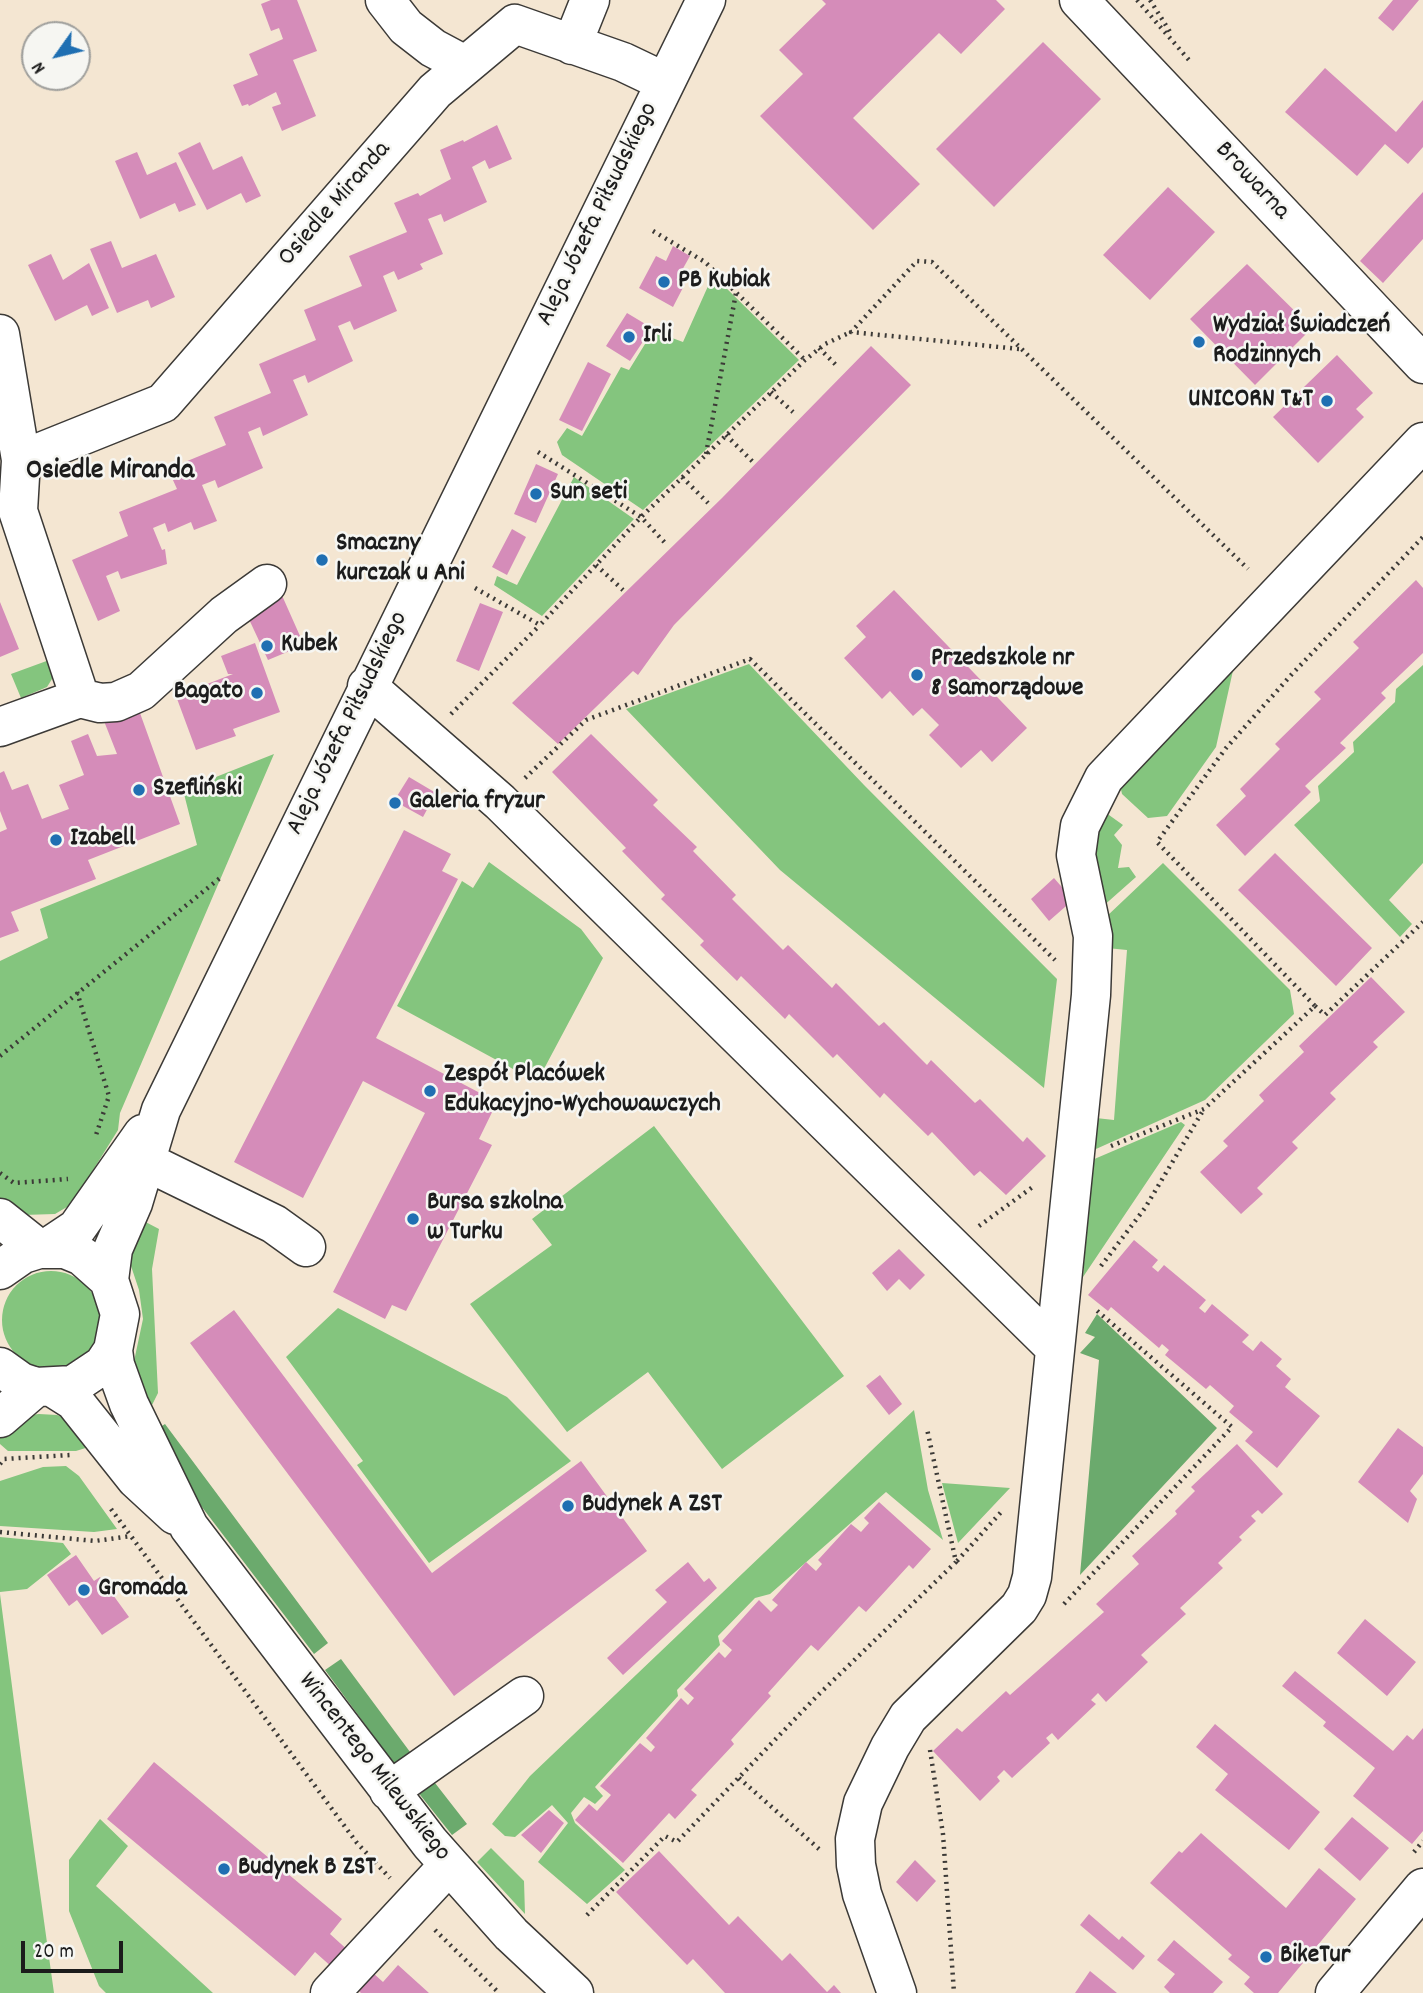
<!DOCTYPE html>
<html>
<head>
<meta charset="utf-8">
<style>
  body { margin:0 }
  #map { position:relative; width:1423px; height:1993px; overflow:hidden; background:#f4e6d2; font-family:Dekko,sans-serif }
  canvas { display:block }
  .north { position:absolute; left:21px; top:21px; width:70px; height:70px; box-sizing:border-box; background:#f6f6f2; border:2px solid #9f9f9c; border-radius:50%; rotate:236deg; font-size:19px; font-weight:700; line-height:28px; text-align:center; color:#1c1c1c }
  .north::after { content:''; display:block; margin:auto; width:24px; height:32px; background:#1f6fb2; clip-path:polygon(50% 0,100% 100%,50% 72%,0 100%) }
  .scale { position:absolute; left:21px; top:1941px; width:102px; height:32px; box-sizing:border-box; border:4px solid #1c1c1c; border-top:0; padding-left:9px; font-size:21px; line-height:24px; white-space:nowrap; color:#1c1c1c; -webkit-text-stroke:5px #f6f6f2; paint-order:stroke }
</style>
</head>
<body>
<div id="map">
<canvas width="1423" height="1993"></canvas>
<div class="north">N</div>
<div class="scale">20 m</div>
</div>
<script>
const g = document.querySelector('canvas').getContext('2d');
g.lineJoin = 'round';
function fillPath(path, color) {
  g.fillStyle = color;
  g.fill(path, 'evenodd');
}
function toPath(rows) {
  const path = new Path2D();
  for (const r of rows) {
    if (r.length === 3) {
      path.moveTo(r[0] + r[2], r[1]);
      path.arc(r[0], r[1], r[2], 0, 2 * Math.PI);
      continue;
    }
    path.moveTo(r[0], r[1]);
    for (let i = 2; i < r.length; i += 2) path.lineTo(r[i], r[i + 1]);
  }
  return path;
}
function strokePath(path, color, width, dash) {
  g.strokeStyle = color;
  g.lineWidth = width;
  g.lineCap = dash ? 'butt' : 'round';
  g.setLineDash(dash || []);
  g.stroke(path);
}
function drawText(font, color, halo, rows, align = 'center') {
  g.font = font + ' Dekko,sans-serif';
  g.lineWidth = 5;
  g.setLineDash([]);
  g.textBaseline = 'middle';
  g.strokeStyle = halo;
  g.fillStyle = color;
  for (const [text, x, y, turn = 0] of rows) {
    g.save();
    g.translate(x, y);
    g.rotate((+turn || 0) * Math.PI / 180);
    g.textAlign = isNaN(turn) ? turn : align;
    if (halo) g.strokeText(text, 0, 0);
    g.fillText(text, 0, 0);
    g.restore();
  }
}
fillPath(toPath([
  [713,275,799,360,643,510,562,455,557,442,567,428,582,436,621,367,629,370,653,331,683,342],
  [574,477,634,519,542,616,494,585,497,576,517,585],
  [1236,657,1216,747,1167,816,1148,818,1122,794,1120,785],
  [52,659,52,679,47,687,21,698,11,674],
  [749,664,864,785,1057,979,1044,1088,780,870,626,709],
  [1423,665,1423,863,1389,900,1412,924,1400,937,1294,825,1320,801,1318,786,1354,752,1353,742,1395,702,1396,689],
  [274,754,120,1113,118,1130,72,1204,55,1214,23,1215,0,1199,0,961,48,938,40,909,197,845,183,790],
  [1102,810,1123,825,1114,835,1122,845,1118,868,1129,867,1136,877,1101,908,1090,843],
  [489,862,581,929,603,958,537,1082,397,1006,462,881,473,888],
  [1163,863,1290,990,1294,1014,1205,1100,1096,1149,1096,1118,1114,1120,1127,950,1107,948,1106,917],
  [1181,1122,1185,1125,1083,1277,1092,1160],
  [654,1126,844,1376,722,1469,648,1372,567,1432,470,1304,552,1245,532,1219],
  [136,1217,159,1229,152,1269,158,1393,151,1407,133,1366,143,1319,139,1290,128,1257],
  [51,1320,49],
  [338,1308,507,1397,571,1461,429,1563,357,1465,363,1461,286,1357],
  [914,1410,928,1490,943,1540,886,1492,770,1594,755,1598,718,1636,720,1645,677,1690,678,1696,595,1787,603,1796,595,1804,584,1797,571,1813,575,1823,625,1870,587,1904,538,1862,568,1823,552,1805,515,1837,505,1836,492,1824,530,1776],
  [39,1414,57,1415,82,1425,95,1445,76,1451,8,1451,0,1444,0,1433,23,1416],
  [66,1466,79,1476,117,1529,94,1532,0,1526,0,1481,43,1467],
  [942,1483,1010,1488,958,1543],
  [0,1537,63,1543,71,1554,27,1589,0,1592],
  [0,1594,22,1763,54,1993,0,1993],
  [100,1819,128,1846,96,1886,213,1993,106,1993,99,1986,69,1911,69,1860],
  [491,1848,524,1881,525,1914,477,1862]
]), '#84c57e');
fillPath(toPath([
  [1097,1314,1217,1428,1080,1575,1099,1360,1080,1353,1095,1337,1085,1333],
  [165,1424,328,1643,314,1654,195,1498,154,1431],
  [341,1659,416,1760,400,1772,325,1670],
  [428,1774,467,1824,452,1835,413,1786]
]), '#6baa6d');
fillPath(toPath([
  [271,0,297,0,317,51,293,60,316,116,282,131,272,107,281,104,276,92,249,106,248,104,242,106,233,85,258,75,249,54,283,39,279,28,271,31,261,4],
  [822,0,996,0,1005,9,961,54,939,33,853,118,920,184,873,230,760,116,803,74,779,50,826,4],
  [1393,0,1419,0,1393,31,1378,18],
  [1043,42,1101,99,994,207,936,149],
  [1325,68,1396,132,1423,100,1423,147,1408,164,1385,144,1357,176,1285,112],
  [497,125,512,159,489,169,485,160,472,167,487,202,444,222,441,214,428,219,443,254,420,264,423,269,398,280,394,271,383,276,397,311,354,330,350,321,338,326,353,361,308,383,305,375,293,380,308,415,263,436,260,427,248,432,263,468,218,488,215,480,202,485,217,521,194,530,191,522,168,532,165,523,153,528,162,550,165,549,167,564,121,579,118,571,106,576,120,611,98,621,72,560,128,536,119,512,177,489,168,469,226,445,214,417,271,393,259,364,316,340,304,310,362,286,349,256,407,232,394,203,418,193,420,196,451,179,440,150,463,140,464,142],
  [200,142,213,170,242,156,261,196,246,203,241,193,207,210,178,153],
  [137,152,147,175,176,162,196,205,179,212,175,203,140,219,115,161],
  [1168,187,1215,232,1150,300,1103,255],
  [1423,192,1423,239,1383,283,1360,261],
  [111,241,122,268,156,254,175,297,151,308,148,300,117,313,90,249],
  [673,246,690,256,681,272,689,276,673,307,639,288,656,256,666,261],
  [51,254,63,280,89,263,109,308,92,316,87,305,55,321,28,265],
  [1247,264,1312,328,1255,385,1190,319],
  [627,313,652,328,630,361,606,346],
  [871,346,911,385,674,625,638,675,633,671,558,744,512,703,722,498],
  [1337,355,1373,393,1356,409,1364,417,1318,463,1273,417],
  [588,362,611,374,582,431,559,420],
  [536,464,558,474,536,523,514,514],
  [512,529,526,537,507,575,492,567],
  [1416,580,1423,588,1423,653,1381,693,1386,698,1340,743,1346,748,1305,786,1311,792,1245,856,1216,825,1246,796,1240,789,1280,749,1275,744,1321,699,1314,692,1359,648,1353,642],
  [894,590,1027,728,992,762,981,750,961,768,929,735,939,725,922,708,913,716,890,691,882,699,844,658,866,637,856,626],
  [280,591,304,645,268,660,247,615],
  [0,602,19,649,0,657],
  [480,603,503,612,479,671,456,661],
  [255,643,280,712,233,729,236,736,196,750,176,696,233,674,228,674,221,656],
  [136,702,180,824,88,860,96,879,11,912,19,931,0,938,0,832,7,829,0,811,0,773,4,771,12,790,28,784,42,819,69,809,59,785,84,775,71,741,88,734,97,756,117,754,102,716],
  [591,734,658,800,653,805,697,847,693,851,736,895,732,899,783,950,788,945,832,988,836,983,879,1026,884,1022,927,1065,931,1060,975,1103,980,1099,1023,1142,1027,1137,1046,1156,1006,1195,980,1171,974,1176,932,1132,928,1136,884,1093,880,1098,837,1054,833,1058,789,1014,785,1019,741,976,737,981,700,945,704,941,661,899,665,895,622,851,626,848,552,772],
  [409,777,436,793,423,817,394,801],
  [404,830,451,854,442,871,458,879,376,1038,497,1102,479,1139,492,1145,406,1311,392,1305,385,1319,333,1292,425,1113,363,1081,303,1198,234,1162],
  [1275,853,1372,948,1336,986,1238,890],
  [1054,878,1073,900,1049,921,1031,899],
  [1371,977,1405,1012,1373,1042,1378,1047,1330,1093,1336,1099,1292,1142,1298,1148,1257,1188,1263,1194,1241,1214,1200,1172,1228,1146,1223,1141,1264,1101,1259,1095,1304,1052,1299,1046],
  [1134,1240,1158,1260,1152,1267,1158,1272,1164,1265,1206,1300,1199,1308,1205,1313,1212,1304,1249,1335,1242,1342,1253,1351,1261,1341,1282,1359,1276,1366,1291,1379,1285,1387,1320,1416,1277,1468,1245,1441,1253,1432,1229,1412,1234,1406,1210,1385,1206,1389,1165,1355,1169,1350,1162,1344,1159,1348,1111,1307,1108,1311,1088,1295],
  [899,1249,925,1275,910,1290,899,1279,887,1291,872,1273],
  [234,1310,432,1573,581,1461,647,1551,454,1696,190,1343],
  [880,1375,902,1404,889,1415,866,1386],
  [1398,1428,1423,1447,1423,1474,1410,1491,1417,1499,1408,1523,1358,1482],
  [1237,1444,1283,1494,1262,1514,1258,1510,1251,1516,1256,1521,1239,1537,1242,1540,1218,1563,1223,1568,1180,1608,1186,1614,1141,1655,1148,1662,1106,1702,1098,1693,1091,1700,1096,1704,1058,1740,1052,1733,1046,1738,1050,1743,1012,1778,1004,1770,997,1777,1000,1781,980,1801,933,1751,957,1728,962,1732,1006,1691,1010,1695,1104,1612,1096,1604,1139,1564,1132,1556,1177,1514,1175,1511,1195,1491,1191,1487],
  [879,1502,931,1549,913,1569,909,1565,866,1612,859,1606,818,1651,811,1645,768,1693,771,1696,731,1740,734,1744,691,1790,697,1795,675,1819,669,1813,623,1863,575,1820,589,1804,597,1811,611,1795,600,1786,640,1743,651,1752,655,1747,646,1738,681,1698,688,1705,694,1698,684,1689,719,1652,725,1658,732,1650,722,1641,759,1600,771,1612,778,1605,772,1600,806,1562,816,1571,822,1564,818,1560,851,1524,861,1532,869,1523,864,1518],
  [76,1555,94,1581,100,1577,129,1617,102,1635,77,1600,69,1606,47,1575],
  [688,1562,704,1582,709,1578,717,1588,623,1675,607,1658,667,1602,655,1590],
  [1365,1619,1416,1662,1387,1696,1337,1653],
  [1295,1671,1393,1751,1407,1735,1413,1740,1423,1728,1423,1831,1412,1844,1353,1796,1375,1768,1323,1726,1326,1722,1282,1686],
  [1215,1724,1320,1812,1289,1850,1215,1790,1228,1774,1196,1747],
  [154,1762,342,1919,330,1934,383,1982,398,1965,429,1993,361,1993,315,1952,295,1976,107,1819],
  [549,1810,564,1823,541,1853,521,1835],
  [1352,1817,1389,1848,1360,1881,1324,1849],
  [1201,1833,1286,1908,1319,1868,1356,1899,1278,1993,1254,1993,1244,1984,1250,1977,1228,1959,1232,1955,1150,1883,1179,1851,1182,1853],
  [659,1851,729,1925,738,1916,782,1961,790,1953,827,1992,834,1985,841,1993,725,1993,693,1959,687,1965,616,1892],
  [915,1860,936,1881,917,1902,896,1882],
  [1089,1914,1119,1940,1122,1936,1145,1956,1133,1970,1080,1925],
  [1174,1940,1223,1982,1213,1993,1170,1993,1164,1987,1175,1974,1157,1960],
  [1090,1971,1117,1993,1075,1993]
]), '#d58cb9');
const minor = toPath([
  [385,0,406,27,433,48,463,64],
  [1079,0,1423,364],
  [572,45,590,0],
  [0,334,21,460,18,511,80,698,0,727],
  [21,460,163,403,435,91,515,24,623,62,665,82],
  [367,686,500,802,1055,1348],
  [80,698,100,703,116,702,141,691,224,615,267,584],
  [145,1161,274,1224,306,1247],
  [0,1218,39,1249],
  [47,1248,77,1228,143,1134],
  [0,1270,23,1254,39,1249,65,1249,82,1256,109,1280,120,1314,113,1350,103,1365,73,1385,36,1387,21,1382,0,1367],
  [109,1280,113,1249,133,1203,161,1110,706,0],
  [113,1350,115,1365,129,1404,189,1527,430,1843,511,1934,574,1993],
  [55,1389,74,1401,136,1479,175,1515],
  [0,1418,36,1387],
  [389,1791,524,1696],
  [330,1993,449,1865],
  [897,1993,862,1894,856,1865,855,1839,863,1803,890,1747,908,1717,1019,1608,1027,1595,1032,1577,1091,995,1093,936,1076,855,1080,826,1104,778,1423,442],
  [1335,1993,1423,1888]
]);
strokePath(minor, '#3c3a37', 41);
strokePath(toPath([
  [1137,0,1189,60],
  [1150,0,1172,35],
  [653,231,705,262,805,360],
  [819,348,836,365],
  [1019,349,851,332,917,261,932,262,1248,569],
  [771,392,793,412],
  [726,435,753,462],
  [538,452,641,517,667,545],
  [706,454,736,293],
  [682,477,708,503],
  [596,565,623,590],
  [475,588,540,625,641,517,805,360,825,344,851,332],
  [451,714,540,625],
  [525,778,586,720,750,659,1055,960],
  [77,992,109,1096,96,1135],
  [1315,1006,1325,1015,1423,922],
  [0,1056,220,878],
  [1111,1146,1204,1109,1315,1006,1157,842,1226,748,1292,674,1423,537],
  [0,1173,14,1183,68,1179],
  [979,1226,1034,1186],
  [1101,1266,1145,1208,1204,1109],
  [0,1464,4,1459,70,1455],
  [111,1509,357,1843,390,1878],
  [0,1532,95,1541,131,1536],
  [957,1561,1002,1511],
  [1064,1604,1232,1427,1095,1309],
  [930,1750,943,1834,954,1993],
  [739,1778,819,1849],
  [1414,1852,1423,1841],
  [587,1915,665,1836,677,1842,816,1697,956,1562,927,1429],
  [435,1930,499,1993]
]), '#3c3a37', 4.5, [2, 5]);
strokePath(minor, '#fff', 38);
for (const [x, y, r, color] of [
  [664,282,7,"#1f6fb2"],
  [629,337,7,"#1f6fb2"],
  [1199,342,7,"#1f6fb2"],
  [1327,401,7,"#1f6fb2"],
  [536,494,7,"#1f6fb2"],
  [322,560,7,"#1f6fb2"],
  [267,646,7,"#1f6fb2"],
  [917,675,7,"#1f6fb2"],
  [257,693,7,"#1f6fb2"],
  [139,790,7,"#1f6fb2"],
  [395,803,7,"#1f6fb2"],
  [56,840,7,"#1f6fb2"],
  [430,1091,7,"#1f6fb2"],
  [413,1219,7,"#1f6fb2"],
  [568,1506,7,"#1f6fb2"],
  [84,1590,7,"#1f6fb2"],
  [224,1869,7,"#1f6fb2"],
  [1266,1957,7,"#1f6fb2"]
]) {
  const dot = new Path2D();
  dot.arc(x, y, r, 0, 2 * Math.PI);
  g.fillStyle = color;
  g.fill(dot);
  strokePath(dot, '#f6f6f2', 2.5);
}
drawText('26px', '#1c1c1c', '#f6f6f2', [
  ["Browarna",1251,182,47],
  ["Osiedle Miranda",336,205,-49],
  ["Aleja Józefa Piłsudskiego",599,215,-64],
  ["Aleja Józefa Piłsudskiego",349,724,-64],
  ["Wincentego Milewskiego",373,1768,52]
]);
drawText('bold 26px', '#1c1c1c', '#f6f6f2', [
  ["PB Kubiak",678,282],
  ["Wydział Świadczeń",1213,327],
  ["Rodzinnych",1213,357],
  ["Irli",643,337],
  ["UNICORN T&T",1313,401,"right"],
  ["Sun seti",550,494],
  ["Smaczny",336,545],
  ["kurczak u Ani",336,575],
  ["Kubek",281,646],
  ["Przedszkole nr",931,660],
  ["8 Samorządowe",931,690],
  ["Bagato",243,693,"right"],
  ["Szefliński",153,790],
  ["Galeria fryzur",409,803],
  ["Izabell",70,840],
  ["Zespół Placówek",444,1076],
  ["Edukacyjno-Wychowawczych",444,1106],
  ["Bursa szkolna",427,1204],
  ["w Turku",427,1234],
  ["Budynek A ZST",582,1506],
  ["Gromada",98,1590],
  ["Budynek B ZST",238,1869],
  ["BikeTur",1280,1957]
], 'left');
drawText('bold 28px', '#1c1c1c', '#f6f6f2', [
  ["Osiedle Miranda",110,473]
]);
</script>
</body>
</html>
